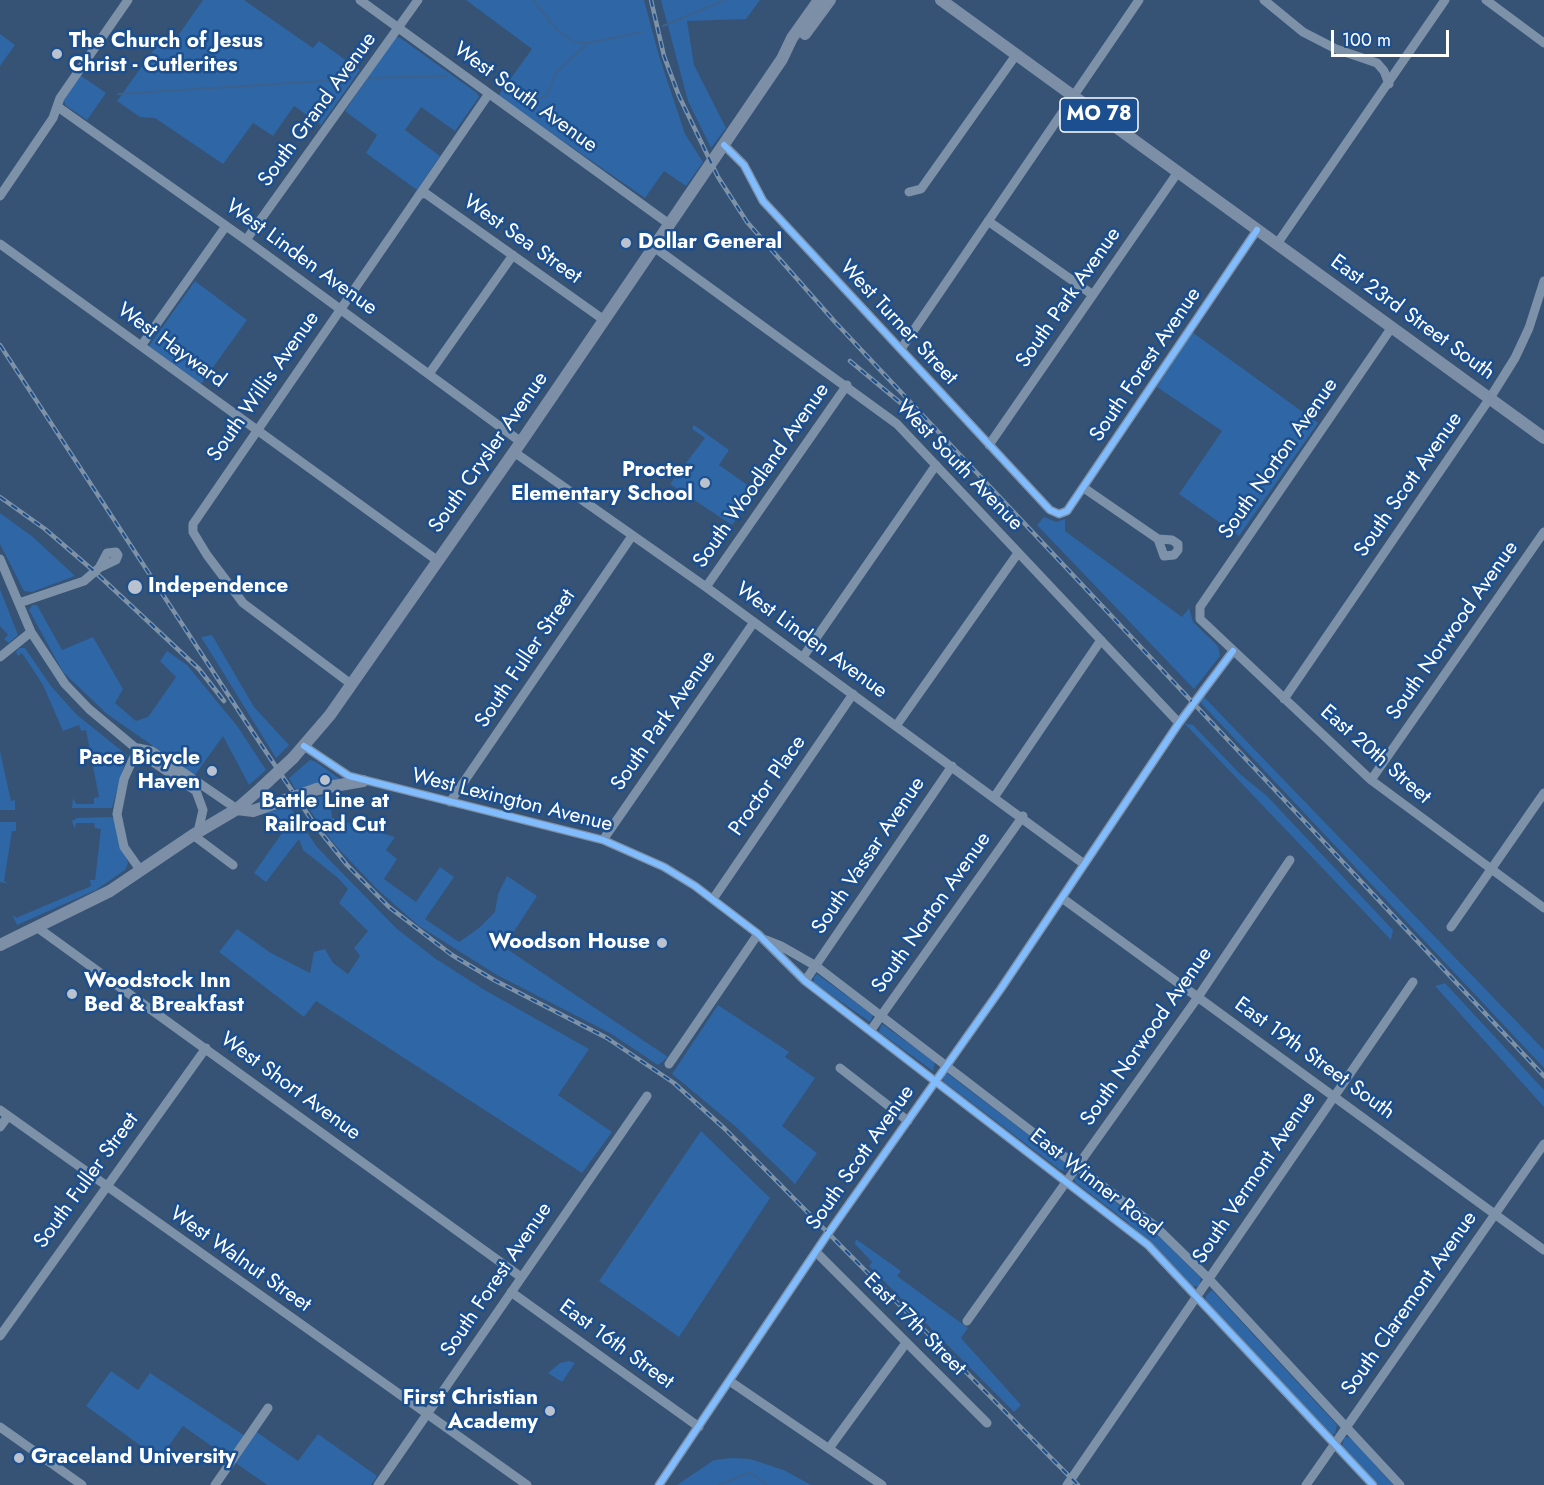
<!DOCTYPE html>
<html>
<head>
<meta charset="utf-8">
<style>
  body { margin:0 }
  #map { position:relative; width:1544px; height:1485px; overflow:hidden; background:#365274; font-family:Jost,sans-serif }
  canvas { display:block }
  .scale { position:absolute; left:1331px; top:30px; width:118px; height:27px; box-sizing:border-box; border:3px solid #fff; border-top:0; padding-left:8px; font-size:18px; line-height:21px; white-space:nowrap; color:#fff; -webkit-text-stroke:4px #1b4f8f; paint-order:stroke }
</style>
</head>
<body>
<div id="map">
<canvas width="1544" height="1485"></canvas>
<div class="scale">100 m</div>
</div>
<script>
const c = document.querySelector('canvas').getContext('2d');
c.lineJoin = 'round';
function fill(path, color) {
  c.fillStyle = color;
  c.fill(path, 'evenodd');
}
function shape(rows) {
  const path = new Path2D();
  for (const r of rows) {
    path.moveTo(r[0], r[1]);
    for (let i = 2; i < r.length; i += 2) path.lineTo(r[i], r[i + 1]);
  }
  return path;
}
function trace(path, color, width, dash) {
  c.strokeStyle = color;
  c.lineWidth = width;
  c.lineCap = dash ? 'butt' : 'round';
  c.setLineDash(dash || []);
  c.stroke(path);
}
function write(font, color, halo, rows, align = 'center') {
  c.font = font + ' Jost,sans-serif';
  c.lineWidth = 5;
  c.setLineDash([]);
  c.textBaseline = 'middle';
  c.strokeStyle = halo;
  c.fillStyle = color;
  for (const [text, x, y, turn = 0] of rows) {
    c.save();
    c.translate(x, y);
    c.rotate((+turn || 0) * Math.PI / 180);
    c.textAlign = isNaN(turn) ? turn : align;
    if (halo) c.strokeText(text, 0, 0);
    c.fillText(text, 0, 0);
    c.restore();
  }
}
fill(shape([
  [203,0,244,0,313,48,319,41,360,70,321,125,294,106,273,136,253,123,223,164,155,118,140,117,117,101,160,41,170,47],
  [466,0,644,0,659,56,685,134,703,162,686,186,664,171,645,198,498,96,532,49],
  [661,0,760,0,746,19,687,21,694,65,726,128,711,148,688,101],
  [0,34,15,45,0,66],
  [399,37,477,93,479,97,455,131,421,107,405,130,440,156,417,190,366,153,377,135,345,111,394,38],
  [80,75,106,93,87,120,65,105,64,100],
  [195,281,247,320,201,384,149,346],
  [1192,332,1318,423,1239,536,1179,494,1222,431,1157,387],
  [694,425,729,450,719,465,756,491,732,525,670,484,705,438,692,429],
  [0,513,33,537,75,576,32,592,24,591,0,544],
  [1044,517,1056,522,1065,519,1065,531,1182,617,1189,608,1193,622,1218,646,1220,656,1194,689,1037,525],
  [0,589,18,635,9,643,4,639,8,635,0,626],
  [32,605,37,605,62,650,93,637,123,689,115,703,136,721,148,717,176,677,160,661,167,651,187,665,238,727,266,770,249,785,223,736,195,775,107,714,63,672,29,610],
  [212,635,254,707,289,745,276,758,201,637],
  [19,648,25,648,51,686,77,715,127,755,112,808,72,808,73,798,76,804,94,804,94,798,99,797,86,730,81,731,79,725,63,731,43,685,22,653,18,656,16,652],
  [1204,697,1544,1050,1544,1068,1200,702],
  [1184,723,1193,725,1240,774,1267,796,1393,930,1391,940],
  [0,751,11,801,15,800,15,810,0,810],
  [310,760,316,762,340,779,295,789,289,778],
  [330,794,332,818,395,837,386,850,397,859,384,879,416,902,440,867,454,877,425,919,459,942,479,928,495,912,498,894,507,876,537,896,504,947,668,1057,658,1065,610,1033,497,975,419,926,378,890,335,845,303,801],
  [290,807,317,847,397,929,436,959,483,989,589,1049,558,1095,612,1132,582,1173,316,1001,304,1017,219,952,237,929,271,953,310,973,314,952,325,949,333,963,348,974,360,956,354,948,368,931,339,903,348,889,338,878,303,850,299,839,266,882,254,873,282,833,263,813],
  [110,817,115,819,128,863,125,870,96,890,17,925,12,914,16,918,91,886,90,880,95,880,101,829,95,828,94,823,76,823,75,829,72,821,77,818],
  [0,822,16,822,16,831,12,831,4,881,9,884,0,882],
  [817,974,873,1015,870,1022,814,983,814,977],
  [1445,983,1544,1090,1544,1107,1435,986],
  [718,1005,789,1052,785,1057,815,1078,782,1126,817,1153,795,1184,736,1127,672,1074],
  [882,1024,935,1062,933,1071,879,1032],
  [947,1073,1067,1164,1067,1171,1060,1170,943,1081,944,1075],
  [701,1131,770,1198,679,1337,599,1281],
  [1078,1175,1085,1178,1162,1239,1201,1278,1199,1287,1192,1286,1126,1221,1076,1183,1074,1179],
  [856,1239,901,1271,897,1276,968,1328,961,1338,1021,1405,1014,1412,869,1266,872,1262,855,1244],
  [1212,1290,1337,1425,1335,1434,1332,1435,1206,1301,1206,1296],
  [569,1361,575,1363,562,1382,548,1373,560,1363],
  [111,1371,138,1390,150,1373,245,1436,251,1428,298,1461,318,1434,377,1476,371,1485,267,1485,183,1426,159,1459,86,1406],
  [1348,1437,1353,1440,1393,1485,1378,1485,1342,1447,1344,1438],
  [732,1458,750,1459,784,1470,811,1485,677,1485,714,1460]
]), '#2f66a5');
trace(shape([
  [533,0,558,31,574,42,588,43,642,32],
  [663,26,725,0],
  [366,78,447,76],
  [118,94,339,80],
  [524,102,547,96,556,72,588,43],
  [719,1485,750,1472,767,1485]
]), '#3b618d', 2);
trace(shape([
  [360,0,669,224],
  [1264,0,1303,32,1336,49,1377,63,1384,71,1389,84],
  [1486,0,1544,43],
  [58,107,246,240,521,442],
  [724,145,744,165,763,201,1050,510,1059,514,1067,511,1257,230],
  [909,192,921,189,1016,55],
  [419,195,425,193,604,320],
  [0,196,53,118,60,98,128,0],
  [988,221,1093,295],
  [246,240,418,0],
  [0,244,438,561],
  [1277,244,1445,0],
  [654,247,897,424,1179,723],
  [1392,327,1200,607,1200,619,1371,780,1544,908],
  [141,346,226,226],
  [901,349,1139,0],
  [429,374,513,255],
  [989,445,1178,172],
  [514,452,706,587,1084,864],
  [1084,488,1158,539,1164,556,1174,555,1178,550,1178,544,1172,540,1158,539],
  [0,559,31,632,65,684,89,709,150,760,196,791,203,810,198,832],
  [706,587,847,385],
  [19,603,84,581,99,568,116,560,118,555,116,552,107,553,99,568],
  [0,657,31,632],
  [803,657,936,465],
  [351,684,243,603,207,555,193,532,193,524,488,95],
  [1284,699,1490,398,1515,358,1529,328,1544,281],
  [896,726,1018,553],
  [304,746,349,776,603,840,664,867,695,886,758,934,805,981,1148,1245,1373,1485],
  [138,748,124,779,117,814,124,847,141,871],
  [138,748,152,751,237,809],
  [1371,780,1544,532],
  [995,796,1101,640],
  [450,802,632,536],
  [193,835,233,865],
  [603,840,754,622],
  [1062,898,1544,1250],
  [713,899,853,694],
  [1451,927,1544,793],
  [38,928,521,1277],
  [766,940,781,946,816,966,1155,1226,1208,1278,1400,1485],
  [805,981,952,766],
  [871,1030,1023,816],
  [669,1064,758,934],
  [840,1068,908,1121],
  [0,1110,527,1485],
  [0,1127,8,1116],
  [816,1252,987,1423],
  [511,1292,699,1427],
  [967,1321,1198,997,1290,860],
  [0,1336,206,1048],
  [731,1382,882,1485],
  [0,1427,82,1485],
  [830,1447,906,1343],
  [215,1485,268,1408],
  [378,1485,647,1096],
  [659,1485,825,1238,1000,990,1179,723,1233,651],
  [1067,1485,1413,982],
  [1306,1485,1544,1144]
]), '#7d92a8', 9);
trace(shape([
  [941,0,1544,438],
  [805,34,830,0],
  [293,758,330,715,521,442,782,59,792,38,819,0],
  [317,789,363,781],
  [237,809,253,811,273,804],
  [0,945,110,891,193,835,237,809,261,788]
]), '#7d8ea7', 12);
const rail = shape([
  [651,0,664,56,679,96,718,177,747,222,835,322,1544,1076],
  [0,345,244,719,315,825,347,865,389,907,452,955,494,980,607,1038,674,1083,725,1129,1078,1485],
  [850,361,903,405],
  [0,497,45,529,95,572,199,669,224,701]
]);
trace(rail, '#7e92a7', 4.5);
trace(rail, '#1b4f8f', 2, [7]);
trace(shape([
  [261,788,293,758],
  [273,804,317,789]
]), '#7d8ea7', 12);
trace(shape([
  [724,145,744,165,763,201,1050,510,1059,514,1067,511,1257,230],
  [304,746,349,776,603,840,664,867,695,886,758,934,805,981,1148,1245,1373,1485],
  [659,1485,825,1238,1000,990,1179,723,1233,651]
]), '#80bcff', 6);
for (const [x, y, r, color] of [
  [57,54,6,"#b9c2ce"],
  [626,243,6,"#b9c2ce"],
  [705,483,6,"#b9c2ce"],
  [135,587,8,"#b9c2ce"],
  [212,771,6,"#b9c2ce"],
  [325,780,6,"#b9c2ce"],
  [662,943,6,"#b9c2ce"],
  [72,994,6,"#b9c2ce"],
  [550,1411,6,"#b9c2ce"],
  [19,1458,6,"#b9c2ce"]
]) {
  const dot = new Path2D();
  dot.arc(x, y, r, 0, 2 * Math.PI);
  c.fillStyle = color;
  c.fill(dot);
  trace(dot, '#1b4f8f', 2);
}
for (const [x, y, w] of [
  [1099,115,78]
]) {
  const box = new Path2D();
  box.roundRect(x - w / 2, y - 17, w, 34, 4.5);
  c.fillStyle = '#1b4f8f';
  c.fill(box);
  trace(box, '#fff', 1.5);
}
write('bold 20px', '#fff', null, [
  ["MO 78",1099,115]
]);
write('bold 21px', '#fff', '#1b4f8f', [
  ["The Church of Jesus",69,42],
  ["Christ - Cutlerites",69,66],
  ["Dollar General",638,243],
  ["Procter",693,471,"right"],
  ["Elementary School",693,495,"right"],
  ["Independence",148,587],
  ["Pace Bicycle",200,759,"right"],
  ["Haven",200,783,"right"],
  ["Battle Line at",325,802,"center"],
  ["Railroad Cut",325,826,"center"],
  ["Woodson House",650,943,"right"],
  ["Woodstock Inn",84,982],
  ["Bed & Breakfast",84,1006],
  ["First Christian",538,1399,"right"],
  ["Academy",538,1423,"right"],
  ["Graceland University",31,1458]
], 'left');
write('21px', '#fff', '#1b4f8f', [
  ["West South Avenue",525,98,36],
  ["South Grand Avenue",318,110,-54],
  ["West Sea Street",522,240,35],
  ["West Linden Avenue",301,258,36],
  ["South Park Avenue",1069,298,-55],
  ["East 23rd Street South",1412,318,36],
  ["West Turner Street",898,323,47],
  ["West Hayward",171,346,36],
  ["South Forest Avenue",1146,365,-56],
  ["South Willis Avenue",264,387,-55],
  ["South Crysler Avenue",489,453,-55],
  ["South Norton Avenue",1279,459,-55],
  ["West South Avenue",959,466,46],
  ["South Woodland Avenue",762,476,-55],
  ["South Scott Avenue",1409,485,-55],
  ["South Norwood Avenue",1453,631,-55],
  ["West Linden Avenue",811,641,36],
  ["South Fuller Street",526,659,-56],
  ["South Park Avenue",664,721,-55],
  ["East 20th Street",1375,755,41],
  ["Proctor Place",768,786,-55],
  ["West Lexington Avenue",512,801,14],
  ["South Vassar Avenue",869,856,-56],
  ["South Norton Avenue",932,913,-55],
  ["South Norwood Avenue",1147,1037,-55],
  ["East 19th Street South",1314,1059,36],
  ["West Short Avenue",290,1087,36],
  ["South Scott Avenue",861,1158,-55],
  ["South Vermont Avenue",1255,1178,-56],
  ["South Fuller Street",87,1181,-54],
  ["East Winner Road",1095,1183,38],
  ["West Walnut Street",240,1260,35],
  ["South Forest Avenue",497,1280,-56],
  ["South Claremont Avenue",1410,1304,-55],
  ["East 17th Street",914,1325,45],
  ["East 16th Street",616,1345,36]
]);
</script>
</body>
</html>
